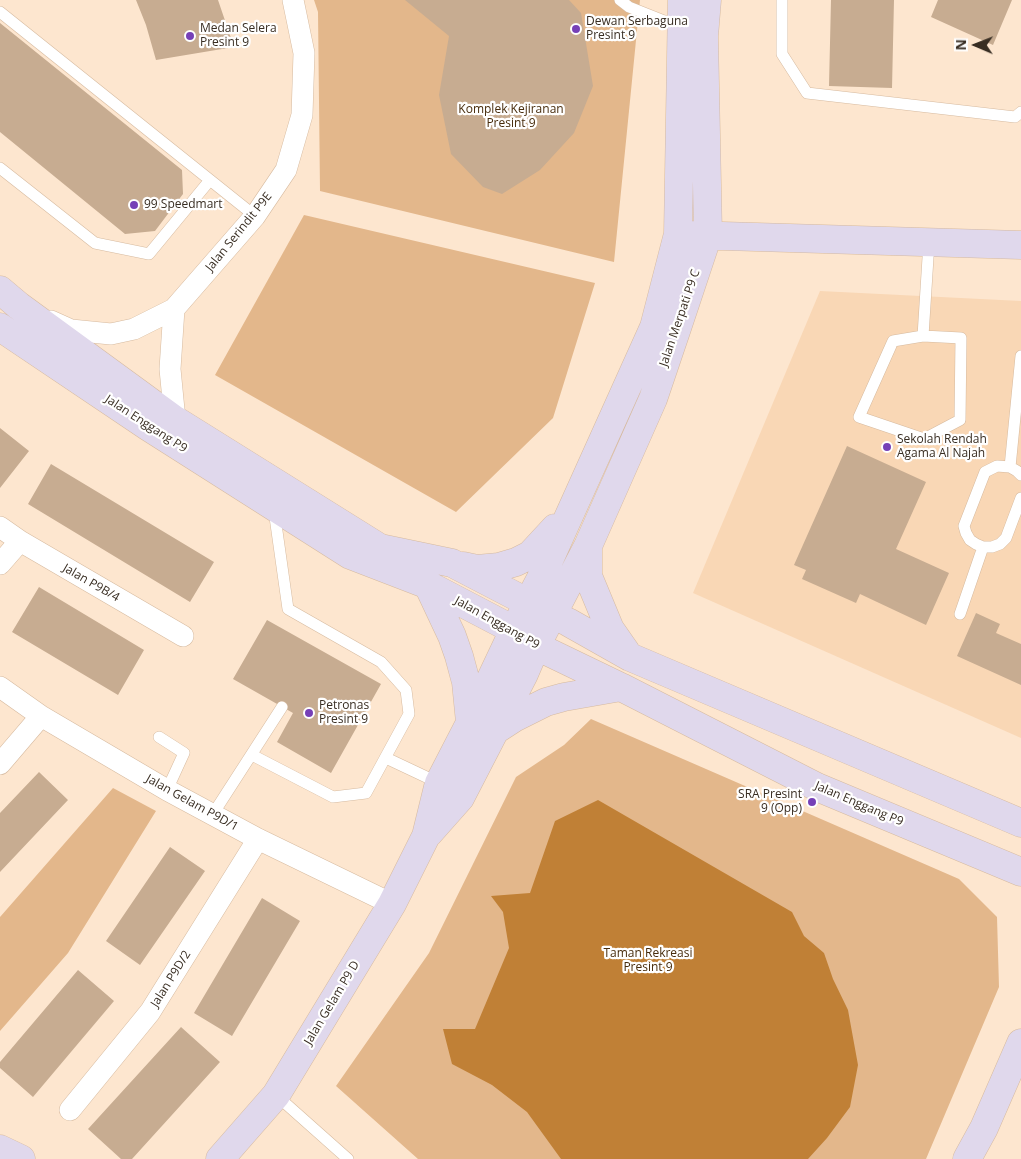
<!DOCTYPE html>
<html>
<head>
<meta charset="utf-8">
<style>
  body { margin:0 }
  #map { position:relative; width:1021px; height:1159px; overflow:hidden; background:#fde6cf; font-family:"Open Sans",sans-serif }
  canvas { display:block }
  .north { position:absolute; left:951px; top:20px; width:50px; height:50px; -webkit-text-stroke:4px #fff; paint-order:stroke; rotate:271deg; font-size:14px; font-weight:700; line-height:20px; text-align:center; color:#382d22 }
  .north::after { content:''; display:block; margin:auto; width:18px; height:22px; background:#382d22; clip-path:polygon(50% 0,100% 100%,50% 72%,0 100%) }
</style>
</head>
<body>
<div id="map">
<canvas width="1021" height="1159"></canvas>
<div class="north">N</div>
</div>
<script>
const c = document.querySelector('canvas').getContext('2d');
c.lineJoin = 'round';
function fill(path, color) {
  c.fillStyle = color;
  c.fill(path, 'evenodd');
}
function shape(rows) {
  const path = new Path2D();
  for (const r of rows) {
    path.moveTo(r[0], r[1]);
    for (let i = 2; i < r.length; i += 2) path.lineTo(r[i], r[i + 1]);
  }
  return path;
}
function trace(path, color, width, dash) {
  c.strokeStyle = color;
  c.lineWidth = width;
  c.lineCap = dash ? 'butt' : 'round';
  c.setLineDash(dash || []);
  c.stroke(path);
}
function write(font, color, halo, rows, align = 'center') {
  c.font = font + ' "Open Sans",sans-serif';
  c.lineWidth = 4.5;
  c.setLineDash([]);
  c.textBaseline = 'middle';
  c.strokeStyle = halo;
  c.fillStyle = color;
  for (const [text, x, y, turn = 0] of rows) {
    c.save();
    c.translate(x, y);
    c.rotate((+turn || 0) * Math.PI / 180);
    c.textAlign = isNaN(turn) ? turn : align;
    if (halo) c.strokeText(text, 0, 0);
    c.fillText(text, 0, 0);
    c.restore();
  }
}
fill(shape([
  [820,291,1021,301,1021,738,693,593]
]), '#f9d7b5');
fill(shape([
  [314,0,640,0,614,262,320,191,318,12],
  [304,215,595,283,553,418,456,512,215,375],
  [591,719,959,879,997,917,999,987,926,1159,418,1159,336,1086,429,953,516,777,564,745],
  [113,788,156,811,68,953,0,1031,0,917]
]), '#e3b78b');
fill(shape([
  [598,800,792,912,804,936,824,953,833,979,848,1010,858,1065,850,1107,827,1138,808,1159,561,1159,527,1112,492,1085,452,1064,443,1029,475,1029,509,948,503,912,491,896,530,893,555,821]
]), '#c08036');
fill(shape([
  [136,0,218,0,234,47,156,60,146,25],
  [405,0,569,0,581,13,593,86,574,133,540,170,502,194,483,187,451,154,439,95,449,36],
  [831,0,894,0,892,88,829,86],
  [938,0,1012,0,993,45,931,17],
  [0,23,182,170,183,194,155,231,125,234,0,132],
  [0,428,29,451,0,488],
  [847,446,926,482,896,549,949,573,926,625,860,594,856,603,802,579,806,570,794,565],
  [51,464,214,562,190,602,28,504],
  [39,587,144,650,118,695,12,632],
  [976,613,1000,624,996,633,1021,644,1021,685,957,656],
  [267,620,381,684,331,773,277,742,293,713,233,679],
  [39,772,68,800,0,872,0,813],
  [170,847,205,871,140,965,106,941],
  [262,898,300,921,232,1036,194,1013],
  [78,970,114,1001,33,1097,0,1068,0,1062],
  [181,1027,220,1062,132,1159,121,1159,88,1129]
]), '#c7ac91');
const lane = shape([
  [620,0,629,7,682,28],
  [782,0,782,54,807,93,1015,117,1021,112],
  [0,12,255,216],
  [0,168,95,243,149,254,210,180],
  [923,336,961,338,960,420,924,439,859,417,893,341,923,336],
  [923,336,929,242],
  [1010,467,1021,356],
  [1021,475,1017,471,1010,467,997,466,985,472,964,526,966,533,970,540,976,544,983,547,992,547,1000,544,1006,538,1021,498],
  [960,614,983,547],
  [159,737,184,753,167,790],
  [252,755,333,797,366,793,409,714,406,690,381,662,288,609,274,510],
  [386,758,439,783],
  [213,814,282,707],
  [276,1095,348,1159]
]);
const street = shape([
  [174,309,170,369,175,420],
  [51,321,71,330,111,334,134,329,174,309,255,216,286,170,302,115,304,53,293,0],
  [0,527,20,541,183,636],
  [0,564,20,541],
  [0,687,41,716,167,790,258,839,392,904],
  [0,764,41,716],
  [70,1110,150,1012,258,839]
]);
const secondary = shape([
  [690,235,1021,245],
  [0,290,19,306,175,420,380,548,452,563,527,602,568,622,630,657,1021,823],
  [0,327,147,426,350,555,428,585,514,630,536,646,621,687,817,787,1021,872],
  [588,546,588,576,610,629,626,652],
  [463,566,477,569,499,567,516,562,530,555,555,528],
  [428,585,452,636,459,656,466,682,470,722],
  [494,731,514,718,546,702,564,697,621,687],
  [429,833,460,798,524,674,536,646,588,546,653,399,677,328,708,235,704,36,707,0],
  [0,1149,21,1159],
  [220,1159,276,1095,392,904,426,836,439,783,470,723,514,630,541,578,654,327,678,234,682,0],
  [967,1159,984,1128,1021,1043]
]);
trace(lane, '#d6ba9f', 12);
trace(street, '#d6ba9f', 22);
trace(secondary, '#d6ba9f', 29);
trace(lane, '#fff', 11);
trace(street, '#fff', 21);
trace(secondary, '#e0d8ec', 28);
for (const [x, y, r, color] of [
  [576,29,5,"#7640b7"],
  [190,36,5,"#7640b7"],
  [134,205,5,"#7640b7"],
  [887,447,5,"#7640b7"],
  [309,713,5,"#7640b7"],
  [812,802,5,"#7640b7"]
]) {
  const dot = new Path2D();
  dot.arc(x, y, r, 0, 2 * Math.PI);
  c.fillStyle = color;
  c.fill(dot);
  trace(dot, '#fff', 2);
}
write('12px', '#382d22', '#fff', [
  ["Dewan Serbaguna",586,22],
  ["Presint 9",586,36],
  ["Medan Selera",200,29],
  ["Presint 9",200,43],
  ["99 Speedmart",144,205],
  ["Sekolah Rendah",897,440],
  ["Agama Al Najah",897,454],
  ["Petronas",319,706],
  ["Presint 9",319,720],
  ["SRA Presint",802,795,"right"],
  ["9 (Opp)",802,809,"right"]
], 'left');
write('12px', '#472c0c', '#fff', [
  ["Komplek Kejiranan",511,110],
  ["Presint 9",511,124],
  ["Taman Rekreasi",648,954],
  ["Presint 9",648,968]
]);
write('12px', '#382d22', '#fff', [
  ["Jalan Serindit P9E",239,232,-51],
  ["Jalan Merpati P9 C",680,318,-71],
  ["Jalan Enggang P9",146,424,33],
  ["Jalan P9B/4",91,583,30],
  ["Jalan Enggang P9",497,623,29],
  ["Jalan Gelam P9D/1",192,803,29],
  ["Jalan Enggang P9",859,804,23],
  ["Jalan P9D/2",171,979,-58],
  ["Jalan Gelam P9 D",332,1003,-59]
]);
</script>
</body>
</html>
